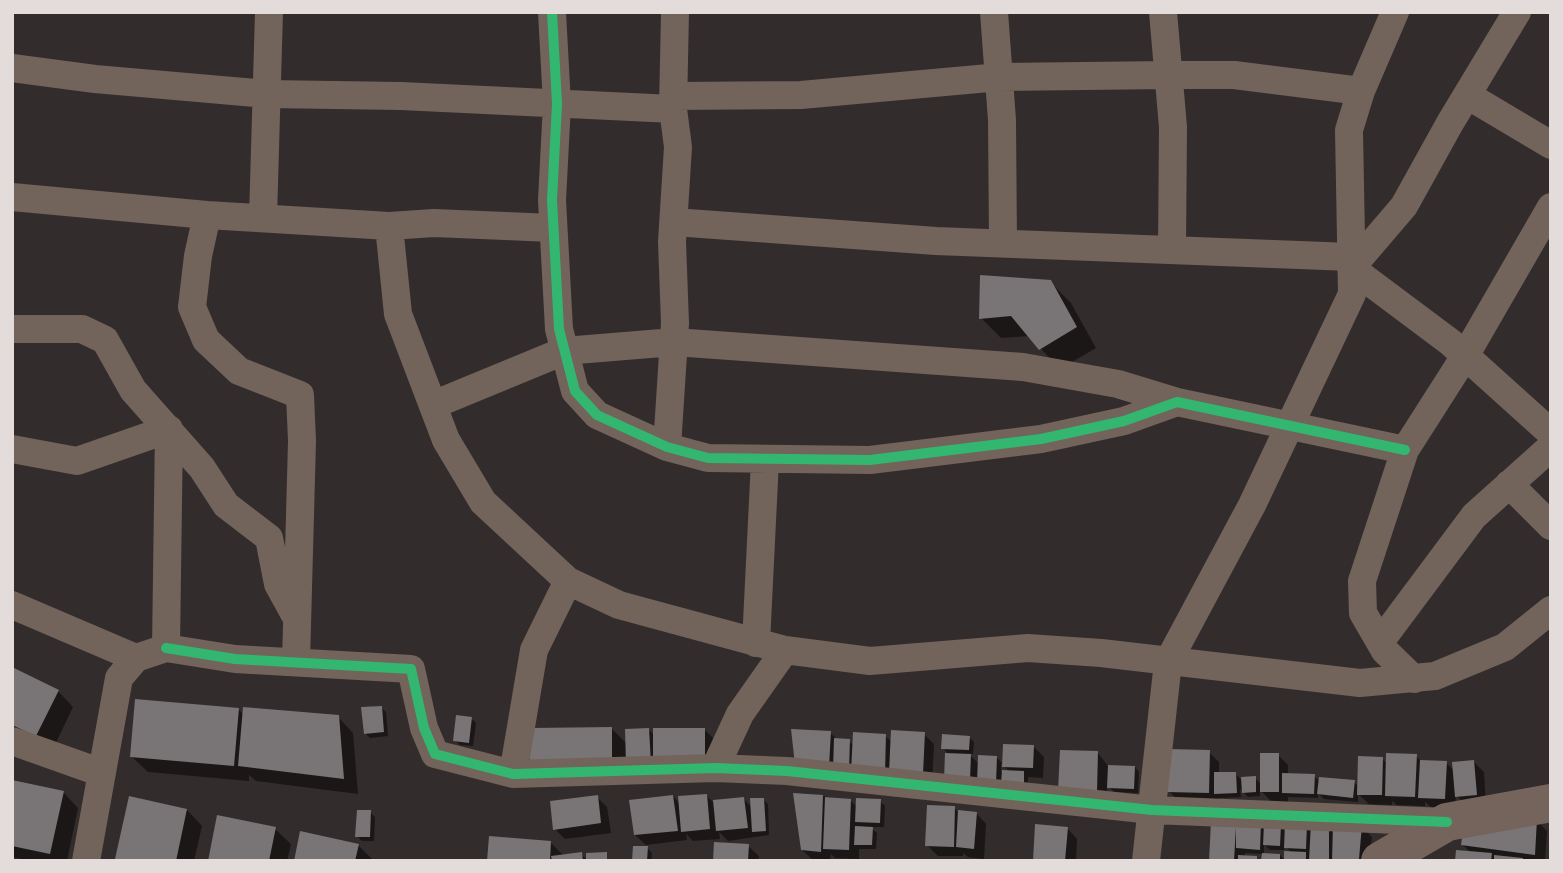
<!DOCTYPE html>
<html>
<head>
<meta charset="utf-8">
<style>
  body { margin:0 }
  #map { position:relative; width:1563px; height:873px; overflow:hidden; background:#332c2c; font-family:Commissioner,sans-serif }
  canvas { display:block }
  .frame { position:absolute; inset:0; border:14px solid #e4dbdb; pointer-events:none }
</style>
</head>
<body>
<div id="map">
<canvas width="1563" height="873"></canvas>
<div class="frame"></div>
</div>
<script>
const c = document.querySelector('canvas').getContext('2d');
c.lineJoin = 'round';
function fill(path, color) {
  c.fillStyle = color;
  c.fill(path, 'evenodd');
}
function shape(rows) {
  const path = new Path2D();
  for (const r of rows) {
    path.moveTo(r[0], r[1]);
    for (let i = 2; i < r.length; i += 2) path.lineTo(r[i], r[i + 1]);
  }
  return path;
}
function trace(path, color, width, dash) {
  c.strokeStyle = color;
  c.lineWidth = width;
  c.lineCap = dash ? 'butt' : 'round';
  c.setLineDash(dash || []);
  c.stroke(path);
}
fill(shape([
  [1050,282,1071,303,1096,348,1060,369,1029,336,1001,338,981,318],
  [12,669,58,691,73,707,52,751,12,731],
  [381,707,386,712,388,736,370,738,365,733],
  [238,709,244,715,338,717,353,733,358,794,256,781,249,775,249,781,148,772,132,757],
  [471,718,476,723,473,746,460,745,455,740],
  [611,728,627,744,649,730,655,736,704,729,715,740,715,773,548,780],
  [830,733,838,740,849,741,854,746,885,736,892,742,924,734,934,744,932,783,807,775],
  [899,771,932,772,931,776],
  [969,737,974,742,973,754,969,754,979,764,996,757,1004,765,1034,747,1044,757,1043,778,1028,777,1028,789,980,790,943,748],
  [1001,763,1010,772,1001,772],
  [1209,752,1219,762,1219,774,1235,774,1243,781,1255,778,1261,784,1278,755,1288,765,1288,775,1314,776,1320,782,1354,782,1359,787,1382,759,1388,764,1416,756,1422,762,1446,763,1455,771,1474,762,1484,772,1486,805,1467,806,1456,795,1455,809,1431,807,1425,802,1425,806,1397,805,1392,801,1392,805,1369,804,1358,794,1358,802,1324,799,1318,793,1318,798,1288,797,1288,802,1272,802,1260,790,1260,796,1248,797,1240,789,1241,797,1219,798,1219,802,1179,802,1169,791],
  [1098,753,1108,766,1135,767,1139,772,1138,793,1114,792,1107,785,1107,802,1070,800],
  [12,782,63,792,78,808,67,861,31,861,12,857],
  [673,796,680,804,707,796,713,802,744,799,752,808,763,799,768,804,769,835,728,841,719,832,720,839,693,841,686,834,687,840,646,845,635,835],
  [822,796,850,800,858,808,880,801,885,806,884,827,870,827,877,833,876,849,859,849,859,859,835,858,831,854,830,861,813,860,802,850],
  [597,797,607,807,611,833,565,839,555,829],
  [954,808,958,812,976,813,986,824,984,859,968,857,963,853,963,856,938,856,927,845],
  [187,810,202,826,194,861,117,858],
  [370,812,375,817,374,841,362,841,357,836],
  [1537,821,1547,831,1545,861,1457,861,1471,853,1463,845],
  [1212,823,1260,825,1266,831,1280,826,1287,833,1287,824,1362,827,1372,837,1369,861,1286,861,1292,853,1285,846,1284,850,1270,850,1264,844,1264,855,1280,855,1285,861,1263,861,1264,854,1245,853,1245,857,1260,861,1211,861],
  [1067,828,1077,839,1076,861,1034,861],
  [275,829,291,844,287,861,209,861],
  [551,843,564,856,581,854,588,861,489,861],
  [358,845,374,861,296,861],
  [748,846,759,856,758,861,715,861],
  [647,848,652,853,651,861,634,861]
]), '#0007');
fill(shape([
  [980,275,1051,280,1077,327,1039,350,1011,316,979,319],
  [12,667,59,690,36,736,12,725],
  [135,699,239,708,234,766,130,757],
  [382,706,384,732,364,734,361,707],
  [243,707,339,715,344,779,238,766],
  [456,715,472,717,469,743,453,741],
  [612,727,612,764,530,765,530,728],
  [649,728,651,764,626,765,625,729],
  [653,728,705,728,705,764,653,764],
  [791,729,831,731,829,767,795,765],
  [891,730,925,732,923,774,889,772],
  [853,732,886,734,885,774,851,772],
  [942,734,970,736,969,750,941,749],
  [834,738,850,739,849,770,833,770],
  [1003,744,1034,745,1033,768,1002,767],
  [1168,749,1210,750,1209,793,1167,792],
  [1060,750,1098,751,1097,792,1058,791],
  [945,753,971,754,970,781,944,780],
  [1260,753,1279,753,1279,792,1260,792],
  [1386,753,1417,754,1415,797,1385,796],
  [978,755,997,756,996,784,977,783],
  [1358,756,1383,757,1382,795,1357,795],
  [1420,760,1447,761,1445,799,1418,798],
  [1474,760,1477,795,1455,797,1452,762],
  [1108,765,1135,766,1134,789,1107,788],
  [1002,770,1024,771,1024,785,1001,784],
  [1214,772,1236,772,1237,793,1214,794],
  [1282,773,1315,774,1314,794,1282,793],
  [1256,776,1256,792,1242,793,1241,777],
  [1319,777,1355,780,1353,798,1317,794],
  [12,780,64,791,50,854,12,846],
  [793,793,823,795,821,852,801,850],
  [707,794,710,829,681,832,678,796],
  [598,795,601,823,553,830,550,801],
  [673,795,678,831,634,835,629,800],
  [129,796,187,809,176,861,115,859],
  [744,797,748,828,716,831,713,800],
  [825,797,851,799,849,850,823,849],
  [750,798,764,798,766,831,752,832],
  [856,798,881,799,880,823,855,822],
  [927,805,955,806,954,847,925,846],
  [357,810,371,810,370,837,355,837],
  [958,810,977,812,974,849,956,847],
  [217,815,276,827,269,861,208,861],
  [1537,819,1535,855,1461,845,1462,838],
  [1211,821,1261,823,1260,850,1236,848,1236,827,1234,861,1209,861],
  [1311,822,1329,823,1329,861,1309,861],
  [1285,823,1307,824,1306,849,1284,848],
  [1035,824,1068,827,1065,861,1033,861],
  [1264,824,1281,825,1280,846,1263,845],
  [1333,824,1362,825,1359,859,1332,861],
  [855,826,873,827,872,845,854,845],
  [300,831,359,844,355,861,294,861],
  [489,836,551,841,550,861,487,861],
  [714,842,749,844,748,861,713,861],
  [633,846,648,846,647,861,632,861],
  [1456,850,1492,853,1491,861,1455,861],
  [1284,851,1306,852,1306,861,1284,861],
  [582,852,583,861,552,861,551,856],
  [607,852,607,861,586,861,586,853],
  [1262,853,1280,854,1280,861,1261,861],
  [1238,855,1257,856,1257,861,1238,861],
  [1494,855,1523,858,1523,861,1494,861]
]), '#797475');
trace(shape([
  [552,12,557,104,552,200,559,329,575,391,597,415,667,447,708,458,870,460,1041,439,1124,421,1177,402,1405,450],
  [994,12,1002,120,1003,243],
  [1163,12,1173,127,1172,250],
  [1517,12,1450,123,1404,206,1351,268,1450,342,1551,433],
  [12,68,95,79,267,94,401,96,673,109,675,12],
  [1467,95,1551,145],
  [673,96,801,95,1000,77,1167,75,1234,75,1361,91],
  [12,197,207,215,389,226,434,223,553,228],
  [207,215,198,256,192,307,206,340,239,371,300,395,302,441,296,662],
  [263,218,269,12],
  [674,222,936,241,1351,257],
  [389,226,398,314,446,440,483,502,568,581],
  [12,329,82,329,105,340,133,390,202,468,226,505,269,538,278,584,295,615],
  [433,405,564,351,674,342,1023,367,1118,384,1177,402],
  [667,447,675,323,672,242,678,147,673,109],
  [12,449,77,461,169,429,166,648,136,658,119,678,86,861],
  [1509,484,1551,526],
  [12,605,136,658],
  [1380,642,1474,516,1551,447],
  [756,643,765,460],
  [166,648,235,659,411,669,424,728,435,754,513,774,715,768,787,771,1152,810,1447,822],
  [1414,679,1385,651,1363,613,1362,581,1405,450,1465,356,1551,207],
  [12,741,102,773],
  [715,768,740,714,785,650],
  [513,774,534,650,568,581,619,605,785,650,870,661,1028,648,1101,653,1360,683,1435,676,1505,647,1551,610],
  [1146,861,1168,662,1252,505,1352,294,1349,130,1361,91,1395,12]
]), '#72635b', 28);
trace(shape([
  [1380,861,1447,822,1551,803]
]), '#74645c', 38);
trace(shape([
  [552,12,557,104,552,200,559,329,575,391,597,415,667,447,708,458,870,460,1041,439,1124,421,1177,402,1405,450],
  [166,648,235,659,411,669,424,728,435,754,513,774,715,768,787,771,1152,810,1447,822]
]), '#33b770', 10);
</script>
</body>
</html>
